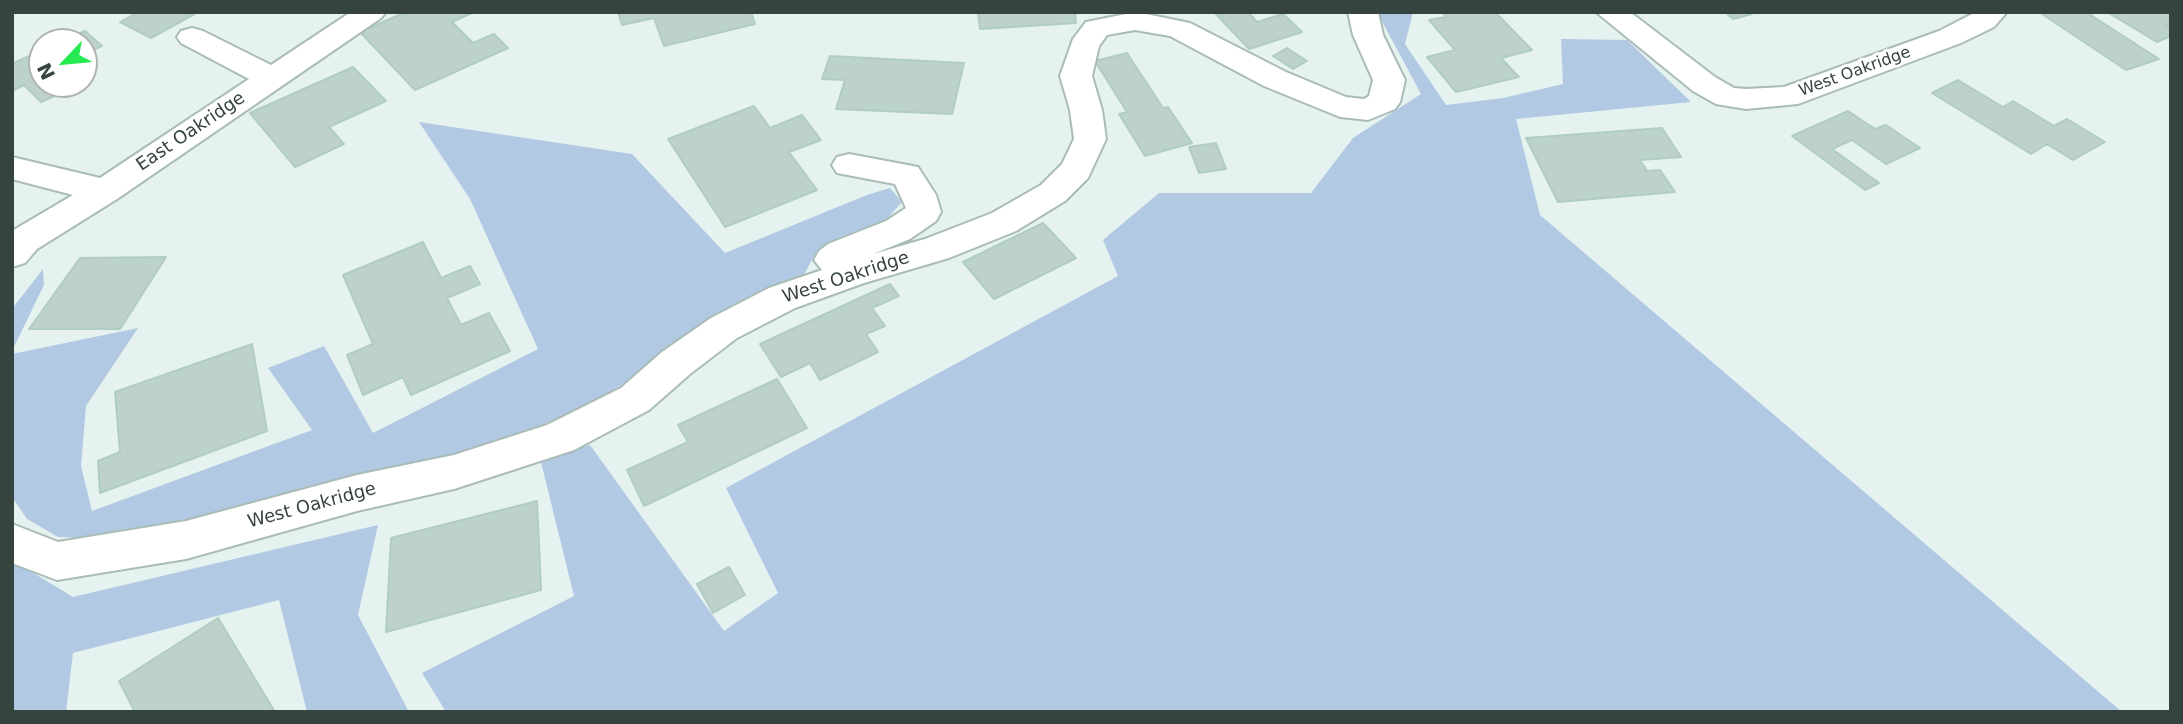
<!DOCTYPE html>
<html>
<head>
<meta charset="utf-8">
<style>
  body { margin:0 }
  #map { position:relative; width:2183px; height:724px; overflow:hidden; background:#e6f2ef; font-family:"DejaVu Sans",sans-serif }
  canvas { display:block }
  .frame { position:absolute; inset:0; border:14px solid #36443f; pointer-events:none }
  .north { position:absolute; left:28px; top:28px; width:70px; height:70px; box-sizing:border-box; background:#fff; border:2px solid #afb4b2; border-radius:50%; rotate:244deg; font-size:19px; font-weight:700; line-height:28px; text-align:center; color:#36443f }
  .north::after { content:''; display:block; margin:auto; width:24px; height:32px; background:#25ea52; clip-path:polygon(50% 0,100% 100%,50% 72%,0 100%) }
</style>
</head>
<body>
<div id="map">
<canvas width="2183" height="724"></canvas>
<div class="frame"></div>
<div class="north">N</div>
</div>
<script>
const c = document.querySelector('canvas').getContext('2d');
c.lineJoin = 'round';
function fill(path, color) {
  c.fillStyle = color;
  c.fill(path, 'evenodd');
}
function shape(rows) {
  const path = new Path2D();
  for (const r of rows) {
    path.moveTo(r[0], r[1]);
    for (let i = 2; i < r.length; i += 2) path.lineTo(r[i], r[i + 1]);
  }
  return path;
}
function trace(path, color, width, dash) {
  c.strokeStyle = color;
  c.lineWidth = width;
  c.lineCap = dash ? 'butt' : 'round';
  c.setLineDash(dash || []);
  c.stroke(path);
}
function write(font, color, halo, rows, align = 'center') {
  c.font = font + ' "DejaVu Sans",sans-serif';
  c.lineWidth = 6;
  c.setLineDash([]);
  c.textBaseline = 'middle';
  c.strokeStyle = halo;
  c.fillStyle = color;
  for (const [text, x, y, turn = 0] of rows) {
    c.save();
    c.translate(x, y);
    c.rotate((+turn || 0) * Math.PI / 180);
    c.textAlign = isNaN(turn) ? turn : align;
    if (halo) c.strokeText(text, 0, 0);
    c.fillText(text, 0, 0);
    c.restore();
  }
}
fill(shape([
  [1377,12,1413,12,1405,44,1446,105,1503,98,1563,84,1561,39,1627,40,1691,102,1516,119,1540,215,2122,712,446,712,422,673,574,596,540,458,590,445,724,631,778,593,726,488,1118,276,1103,240,1159,193,1311,193,1353,138,1421,94],
  [419,122,632,154,725,253,867,195,890,188,902,202,885,221,815,254,798,286,677,349,587,407,472,452,114,539,58,537,27,519,12,497,12,354,138,328,86,406,81,466,92,511,312,430,268,368,324,346,373,433,538,349,470,199],
  [43,269,44,285,12,351,12,309],
  [378,525,358,615,409,712,307,712,279,600,73,653,66,712,12,712,12,560,73,597]
]), '#b2c9e3');
const building = shape([
  [138,12,198,12,151,38,120,22,138,12],
  [406,12,474,12,452,22,473,43,494,34,508,48,415,90,360,32,406,12],
  [618,12,751,12,755,24,664,46,654,18,622,25,618,12],
  [978,12,1075,12,1076,23,980,29,978,12],
  [1214,12,1248,12,1257,22,1283,14,1302,32,1249,49,1214,12],
  [1442,12,1495,12,1532,50,1501,58,1519,77,1456,92,1427,57,1455,50,1429,20,1446,17,1442,12],
  [1725,12,1749,12,1752,14,1733,19,1725,12],
  [2039,12,2086,12,2159,59,2126,70,2039,12],
  [2107,12,2169,12,2171,23,2166,25,2171,28,2171,36,2157,42,2107,12],
  [85,31,102,46,84,54,84,42,60,42,85,31],
  [1287,48,1307,61,1293,69,1273,56,1287,48],
  [42,50,42,84,81,84,41,102,24,85,12,91,12,64,42,50],
  [1127,53,1163,108,1168,107,1192,143,1145,156,1119,114,1127,112,1095,61,1127,53],
  [830,56,964,63,952,114,836,109,845,80,822,79,830,56],
  [353,67,386,101,329,127,344,144,295,167,250,113,353,67],
  [1958,80,2003,107,2013,101,2054,126,2067,119,2105,142,2073,160,2047,144,2031,154,1932,93,1958,80],
  [754,106,770,128,802,115,821,140,789,152,817,190,725,227,668,139,754,106],
  [1848,111,1875,129,1886,125,1920,148,1886,164,1852,140,1832,149,1879,183,1865,190,1792,136,1848,111],
  [1662,128,1681,157,1640,160,1647,171,1660,170,1675,192,1558,202,1526,138,1662,128],
  [1216,143,1226,169,1199,173,1189,147,1216,143],
  [1043,223,1076,258,994,299,963,262,1043,223],
  [423,242,441,278,470,266,480,284,447,298,461,325,489,313,510,351,411,395,403,377,363,395,347,355,373,344,343,275,423,242],
  [166,257,120,329,29,329,80,258,166,257],
  [890,284,899,296,872,308,885,326,866,334,878,352,820,380,810,363,781,377,760,344,890,284],
  [252,344,267,431,100,493,98,461,120,452,115,392,252,344],
  [777,379,807,428,644,506,627,470,688,442,678,425,777,379],
  [537,501,541,590,386,632,391,538,537,501],
  [729,567,745,595,713,613,697,584,729,567],
  [218,618,275,712,135,712,119,681,218,618]
]);
fill(building, '#bcd2cb');
trace(building, '#b0cdc4', 2);
const minor = shape([
  [351,12,386,12,381,18,117,199,37,249,25,263,12,267,12,231,73,195,12,179,12,157,100,178,249,79,181,43,177,37,181,31,192,28,203,31,271,65,351,12],
  [1136,12,1190,23,1286,72,1346,97,1364,99,1369,96,1373,80,1353,35,1348,12,1378,12,1383,35,1405,80,1400,102,1395,109,1368,120,1340,117,1264,86,1170,36,1135,30,1107,35,1099,46,1092,76,1102,110,1106,139,1088,178,1065,201,1016,231,949,258,864,283,795,308,737,338,690,374,649,410,574,450,454,489,357,511,186,559,57,580,12,563,12,524,58,542,186,521,357,475,454,455,547,425,621,388,662,352,711,318,769,288,822,270,814,260,819,251,828,244,886,221,906,208,895,184,837,173,832,165,837,157,849,154,918,167,936,195,941,212,936,221,910,239,873,254,925,239,992,213,1041,185,1062,164,1074,139,1070,110,1060,76,1073,39,1086,22,1136,12],
  [1596,12,1630,12,1715,77,1734,88,1746,89,1784,87,1939,31,1976,12,2007,12,1994,27,1961,43,1798,104,1746,109,1716,104,1693,91,1596,12]
]);
trace(minor, '#a9bcb7', 4);
fill(minor, '#fff');
write('16px', '#36443f', '#fff', [
  ["West Oakridge",1855,72,-20]
]);
write('18px', '#36443f', '#fff', [
  ["East Oakridge",191,132,-34],
  ["West Oakridge",846,278,-18],
  ["West Oakridge",312,506,-15]
]);
</script>
</body>
</html>
